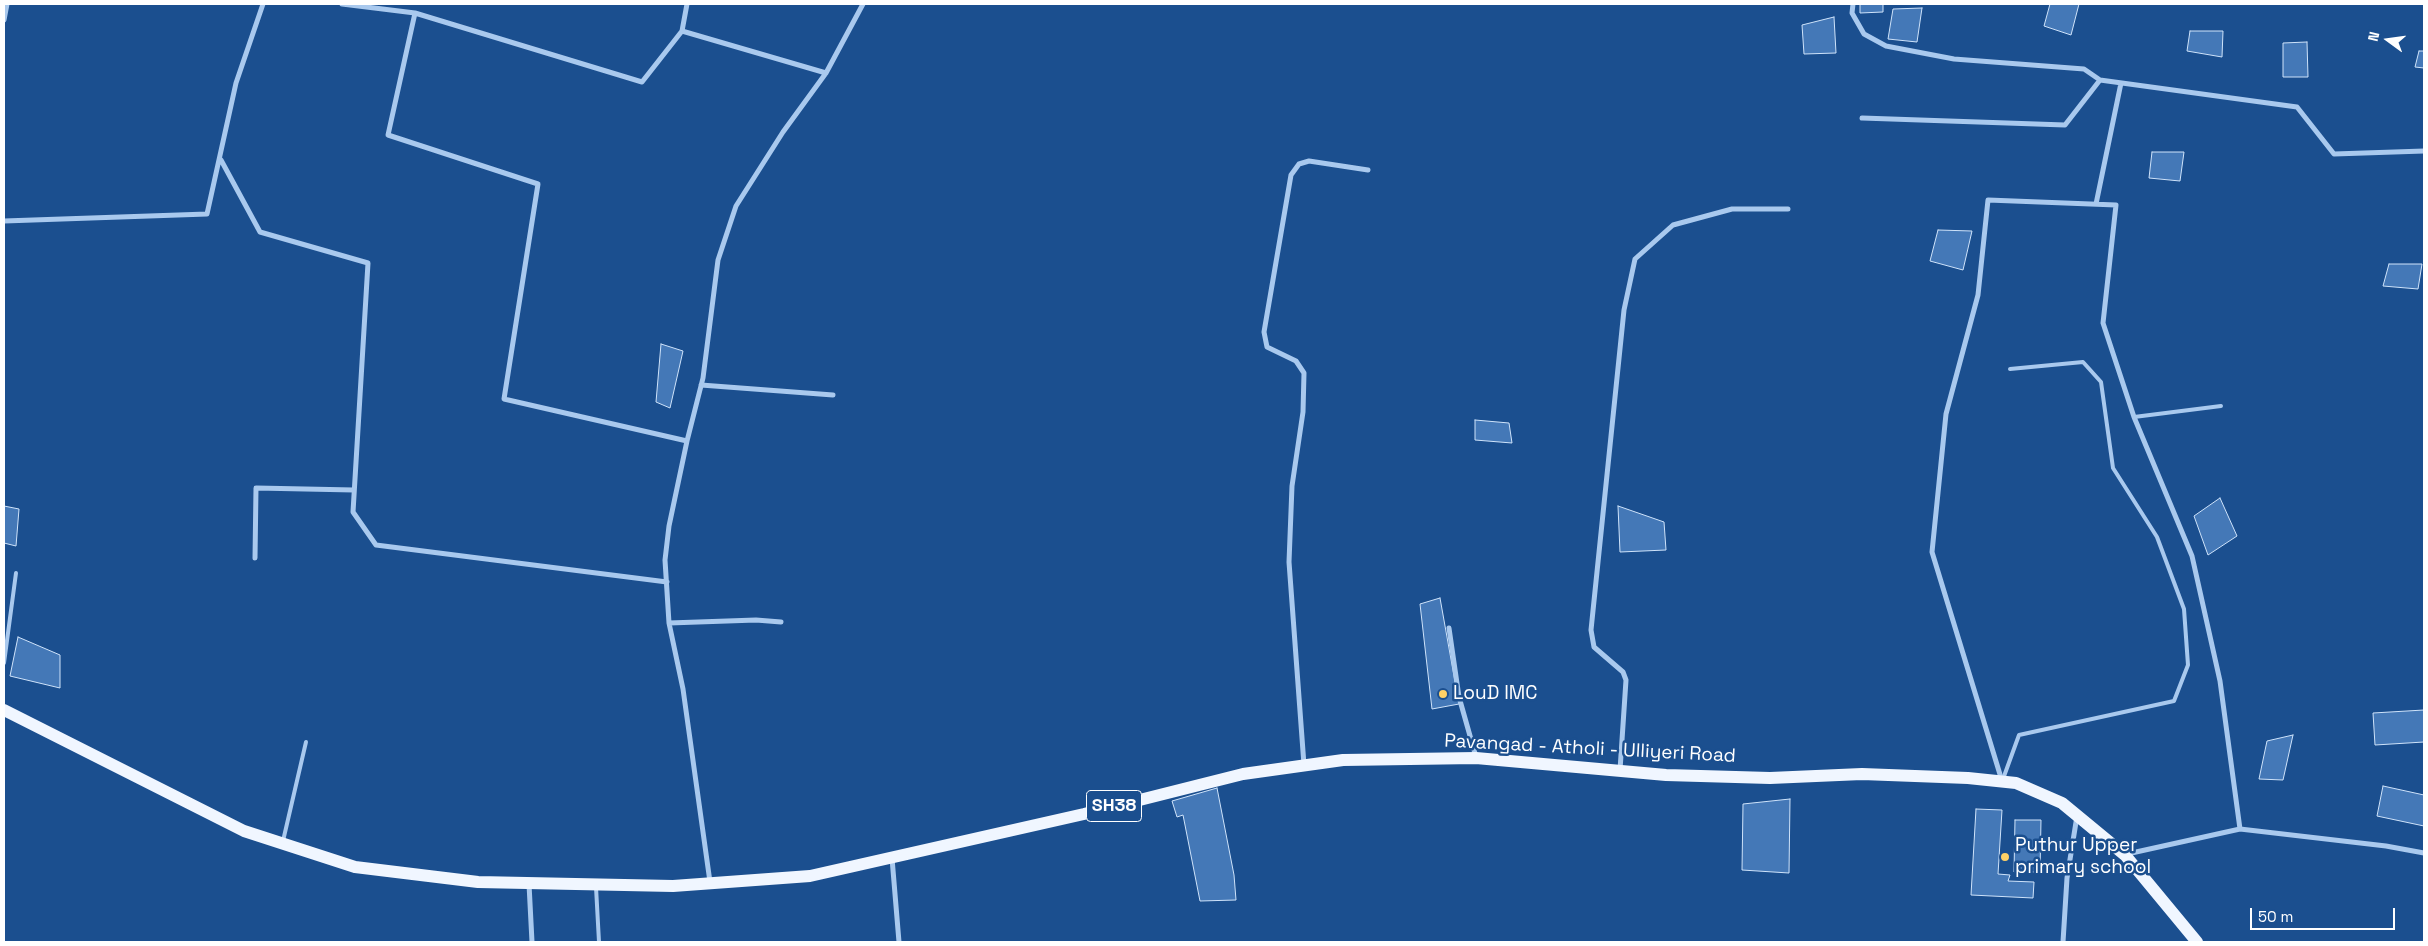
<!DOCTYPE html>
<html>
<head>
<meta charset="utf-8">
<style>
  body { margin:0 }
  #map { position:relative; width:2428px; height:946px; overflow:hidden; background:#1b4f8f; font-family:"Space Grotesk",sans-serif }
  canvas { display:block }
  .frame { position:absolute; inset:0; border:5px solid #fff; pointer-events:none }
  .north { position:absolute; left:2363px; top:15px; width:50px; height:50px; -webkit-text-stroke:4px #1b4f8f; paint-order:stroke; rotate:284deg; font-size:14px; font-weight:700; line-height:20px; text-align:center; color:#fff }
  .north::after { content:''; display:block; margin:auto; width:18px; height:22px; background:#fff; clip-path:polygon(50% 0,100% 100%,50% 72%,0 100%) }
  .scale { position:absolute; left:2250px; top:908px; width:145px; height:22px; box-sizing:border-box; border:2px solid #fff; border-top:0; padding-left:6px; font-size:15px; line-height:18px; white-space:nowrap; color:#fff; -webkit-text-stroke:4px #1b4f8f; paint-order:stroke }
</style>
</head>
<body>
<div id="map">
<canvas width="2428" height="946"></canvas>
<div class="frame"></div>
<div class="north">N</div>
<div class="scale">50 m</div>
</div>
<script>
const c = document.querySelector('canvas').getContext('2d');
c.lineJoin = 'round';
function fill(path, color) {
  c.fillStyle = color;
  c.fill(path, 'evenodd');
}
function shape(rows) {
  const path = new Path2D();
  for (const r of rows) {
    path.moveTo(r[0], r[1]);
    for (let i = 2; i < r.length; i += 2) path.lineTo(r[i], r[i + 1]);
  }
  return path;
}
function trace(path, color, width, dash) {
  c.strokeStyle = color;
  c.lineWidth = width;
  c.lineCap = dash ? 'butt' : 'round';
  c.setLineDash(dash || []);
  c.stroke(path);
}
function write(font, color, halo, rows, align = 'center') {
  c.font = font + ' "Space Grotesk",sans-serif';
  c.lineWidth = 5;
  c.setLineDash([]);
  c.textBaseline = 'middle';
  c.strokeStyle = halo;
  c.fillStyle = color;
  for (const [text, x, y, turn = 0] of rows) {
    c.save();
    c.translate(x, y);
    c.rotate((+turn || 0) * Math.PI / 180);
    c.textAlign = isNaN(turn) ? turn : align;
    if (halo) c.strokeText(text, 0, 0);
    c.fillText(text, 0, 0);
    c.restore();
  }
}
const building = shape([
  [1860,4,1883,4,1883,12,1860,13,1860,4],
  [2050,4,2079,4,2071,35,2044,26,2050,4],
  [1922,8,1917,42,1888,39,1893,9,1922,8],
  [1834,17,1836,53,1804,54,1802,25,1834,17],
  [2190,31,2223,31,2222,57,2187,51,2190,31],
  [2307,42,2308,77,2283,77,2283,43,2307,42],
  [2419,51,2424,51,2424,68,2415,67,2419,51],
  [2152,152,2184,152,2180,181,2149,178,2152,152],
  [1938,230,1972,231,1963,270,1930,261,1938,230],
  [2389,264,2422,264,2418,289,2383,286,2389,264],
  [661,344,683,351,670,408,656,402,661,344],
  [1475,420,1509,423,1512,443,1475,440,1475,420],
  [2220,498,2237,536,2208,555,2194,516,2220,498],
  [4,506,19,509,16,546,4,543,4,506],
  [1618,506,1664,522,1666,550,1620,552,1618,506],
  [1440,598,1459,704,1432,709,1420,604,1440,598],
  [18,637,60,655,60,688,10,676,18,637],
  [2424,710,2424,742,2375,745,2373,713,2424,710],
  [2293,735,2283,780,2259,779,2267,741,2293,735],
  [2383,786,2424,795,2424,826,2377,816,2383,786],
  [1217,788,1234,875,1236,900,1200,901,1183,815,1177,817,1172,801,1217,788],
  [1790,799,1789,873,1742,870,1743,804,1790,799],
  [1976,809,2002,810,1998,874,2010,875,2008,881,2034,882,2033,898,1971,895,1976,809],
  [2015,820,2041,820,2040,872,2014,872,2015,820]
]);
fill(building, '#4478b7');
trace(building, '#cfe3fa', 1);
trace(shape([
  [2134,417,2221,406],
  [4,663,16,573],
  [2003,779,2019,735,2174,701,2188,665,2184,609,2157,537,2113,468,2101,382,2083,362,2010,369],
  [283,841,306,742],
  [596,887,599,942]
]), '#a9c9ee', 4);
trace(shape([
  [342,4,415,13],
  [1853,4,1852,13,1864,34,1886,46,1954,59,2084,69,2100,80],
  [4,20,7,4],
  [682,31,826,73],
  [1862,118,2065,125,2100,80,2297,107,2334,154,2424,151],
  [221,160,260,232,368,263,353,512,376,545,667,582],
  [2096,204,2121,83],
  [4,221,207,214,236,83,263,4],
  [701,385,833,395],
  [687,441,504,399,538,184,388,135,415,13,642,82,682,31,687,4],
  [255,558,256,488,354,490],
  [669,623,756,620,781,622],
  [1449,628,1459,697,1476,757],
  [1304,765,1289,562,1292,486,1303,412,1304,373,1296,361,1267,347,1264,332,1291,175,1299,164,1309,161,1368,170],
  [1620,770,1626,680,1623,672,1594,647,1591,630,1624,310,1635,259,1673,225,1732,209,1788,209],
  [2002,781,1932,552,1946,414,1978,295,1988,200,2116,205,2103,323,2134,417,2192,556,2220,681,2240,829],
  [2127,854,2240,829,2386,846,2424,853],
  [892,858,899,942],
  [710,882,683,689,669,623,665,560,669,526,687,441,703,378,718,260,736,206,783,132,826,73,863,4],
  [529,884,532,942],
  [2063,942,2067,878,2077,816]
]), '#a9c9ee', 5);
trace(shape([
  [4,710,244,831,355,867,478,882,673,886,810,876,1084,814,1243,774,1343,760,1476,758,1666,775,1770,778,1862,774,1968,778,2016,783,2062,803,2125,855,2197,942]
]), '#f0f6ff', 12);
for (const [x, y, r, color] of [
  [1443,694,5,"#ffd166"],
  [2005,857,5,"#ffd166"]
]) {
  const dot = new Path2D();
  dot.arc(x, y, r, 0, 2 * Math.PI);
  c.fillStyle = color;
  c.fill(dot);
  trace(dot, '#1b4f8f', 2);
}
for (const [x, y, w] of [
  [1114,806,55]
]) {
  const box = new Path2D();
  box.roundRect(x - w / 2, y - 15.5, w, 31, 4);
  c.fillStyle = '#1b4f8f';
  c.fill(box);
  trace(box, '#fff', 1);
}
write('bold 18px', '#fff', null, [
  ["SH38",1114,806]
]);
write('19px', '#fff', '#1b4f8f', [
  ["LouD IMC",1453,694],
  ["Puthur Upper",2015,846],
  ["primary school",2015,868]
], 'left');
write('19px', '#fff', '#1b4f8f', [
  ["Pavangad - Atholi - Ulliyeri Road",1590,749,3]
]);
</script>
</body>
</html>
